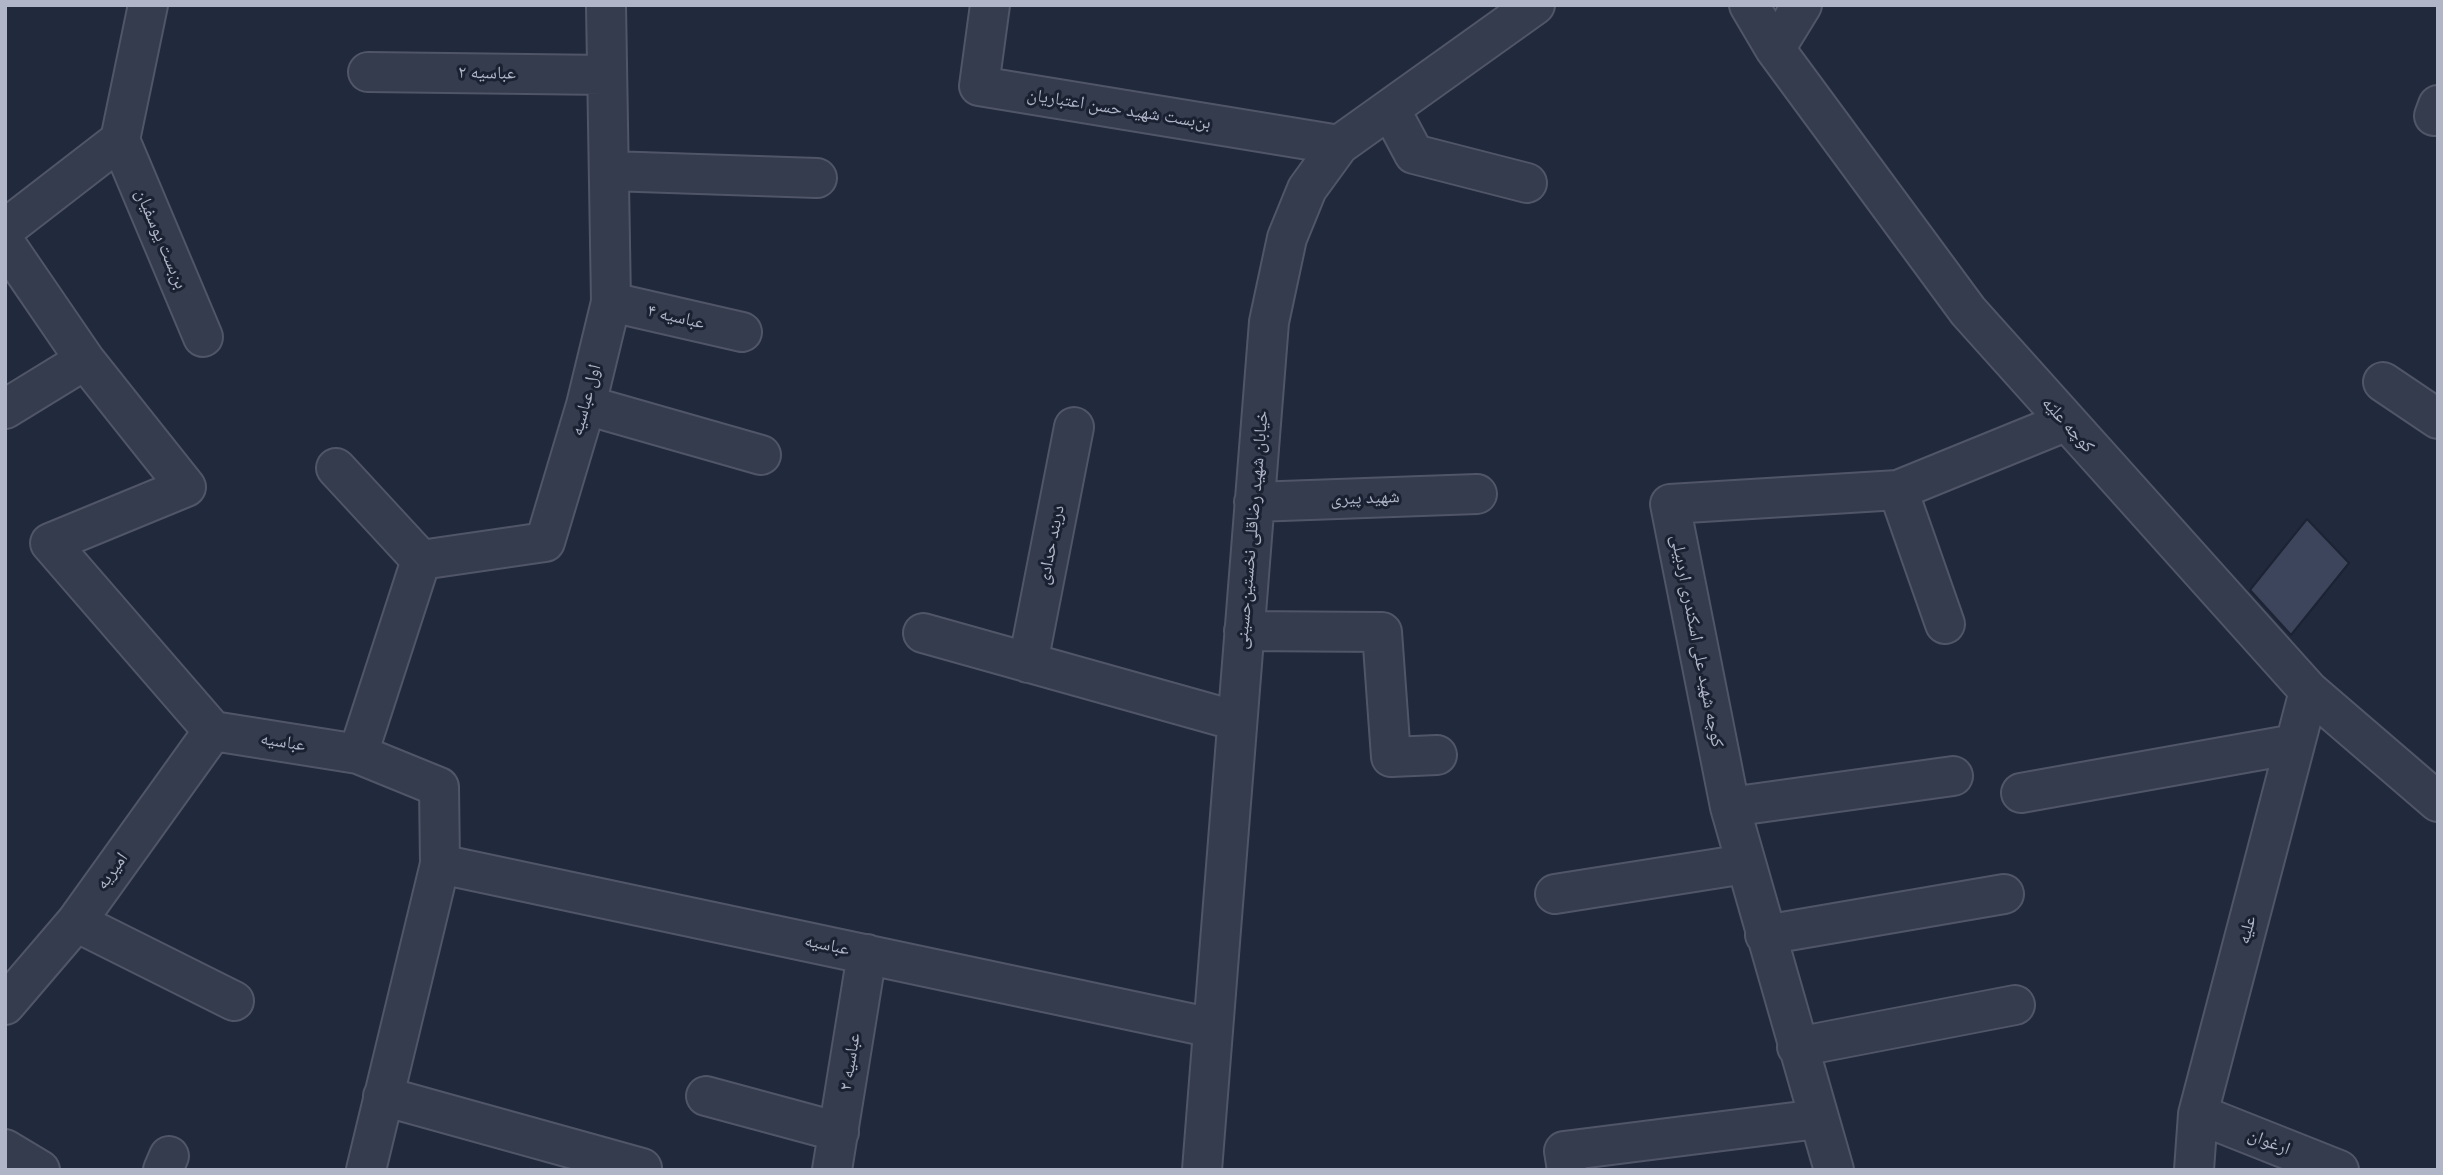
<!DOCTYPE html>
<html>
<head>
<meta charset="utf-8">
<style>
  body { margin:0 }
  #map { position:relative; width:2443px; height:1175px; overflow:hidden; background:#21293c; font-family:Figtree,sans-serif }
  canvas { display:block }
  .frame { position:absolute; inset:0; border:7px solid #b0b6c8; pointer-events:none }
</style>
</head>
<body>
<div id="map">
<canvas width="2443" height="1175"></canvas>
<div class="frame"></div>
</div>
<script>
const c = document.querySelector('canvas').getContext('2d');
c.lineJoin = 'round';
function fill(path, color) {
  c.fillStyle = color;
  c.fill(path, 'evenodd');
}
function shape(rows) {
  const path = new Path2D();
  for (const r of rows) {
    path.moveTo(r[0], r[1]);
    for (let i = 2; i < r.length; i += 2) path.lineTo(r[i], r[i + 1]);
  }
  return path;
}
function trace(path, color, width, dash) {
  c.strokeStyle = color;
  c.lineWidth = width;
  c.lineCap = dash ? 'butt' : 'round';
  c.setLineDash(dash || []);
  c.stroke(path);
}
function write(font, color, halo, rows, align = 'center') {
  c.font = font + ' Figtree,"Noto Naskh Arabic",sans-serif';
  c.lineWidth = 6;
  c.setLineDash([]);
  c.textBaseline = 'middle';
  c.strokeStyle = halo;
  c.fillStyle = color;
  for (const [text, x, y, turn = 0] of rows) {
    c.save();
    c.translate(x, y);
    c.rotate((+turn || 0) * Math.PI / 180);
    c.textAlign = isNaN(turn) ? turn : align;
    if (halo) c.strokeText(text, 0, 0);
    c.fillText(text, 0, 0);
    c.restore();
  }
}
const building = shape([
  [2307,519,2349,563,2291,635,2250,590,2307,519]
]);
fill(building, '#3d455d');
trace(building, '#1c2333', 2);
const minor = shape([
  [990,5,979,86,1339,145],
  [1749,5,1775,49,1968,311,2309,691,2438,802],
  [1775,49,1802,5],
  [368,72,607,75],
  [1390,109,1414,154,1527,183],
  [2434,116,2438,105],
  [120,140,203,337],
  [610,171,817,178],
  [5,229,120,140,148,5],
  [5,243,85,360,186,487,50,543,213,731],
  [611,302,742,332],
  [2383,382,2438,419],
  [586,405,761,455],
  [5,409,85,360],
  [336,468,421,560,545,542,586,405,611,302,606,5],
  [1898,490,1945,624],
  [1254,502,1477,494],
  [1244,631,1382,632,1391,757,1437,755],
  [923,633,1237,721],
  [1028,663,1074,427],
  [213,731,358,754,439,787,440,864,366,1170],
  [358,754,421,560],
  [2021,793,2295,744],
  [1730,807,1953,776],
  [440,864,1213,1028],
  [1555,894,1745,864],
  [76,922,234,1001],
  [1765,935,2004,894],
  [5,1005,76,922,213,731],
  [1797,1047,2015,1005],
  [383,1096,642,1168],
  [706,1096,839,1132],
  [2198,1114,2339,1170],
  [5,1149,40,1170],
  [163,1170,169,1156],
  [832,1170,867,954],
  [1202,1170,1269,322,1287,238,1307,189,1339,145,1535,5],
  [1567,1170,1564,1151,1818,1119],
  [1834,1170,1730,807,1670,504,1898,490,2065,422],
  [2194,1170,2198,1114,2309,691]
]);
trace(minor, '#505667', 42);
trace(minor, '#353c4d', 38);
write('18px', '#b0b6c8', '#1a2131', [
  ["عباسیه ۲",487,73,1],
  ["بن‌بست شهید حسن اعتباریان",1119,109,9],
  ["بن‌بست یوسفیان",161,239,67],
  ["عباسیه ۴",676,317,13],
  ["اول عباسیه",586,400,-75],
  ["کوچه علیّه",2068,425,48],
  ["شهید پیری",1365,498,-2],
  ["خیابان شهید رضاقلی نخستین‌حسینی",1252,530,-85],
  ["دربند حدادی",1051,545,-79],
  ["کوچه شهید علی اسکندری اردبیلی",1697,641,79],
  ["عباسیه",283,742,9],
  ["امیریه",112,871,-54],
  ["علیه",2247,930,-75],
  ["عباسیه",827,945,12],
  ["عباسیه ۲",850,1062,-81],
  ["ارغوان",2269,1142,21]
]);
</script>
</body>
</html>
